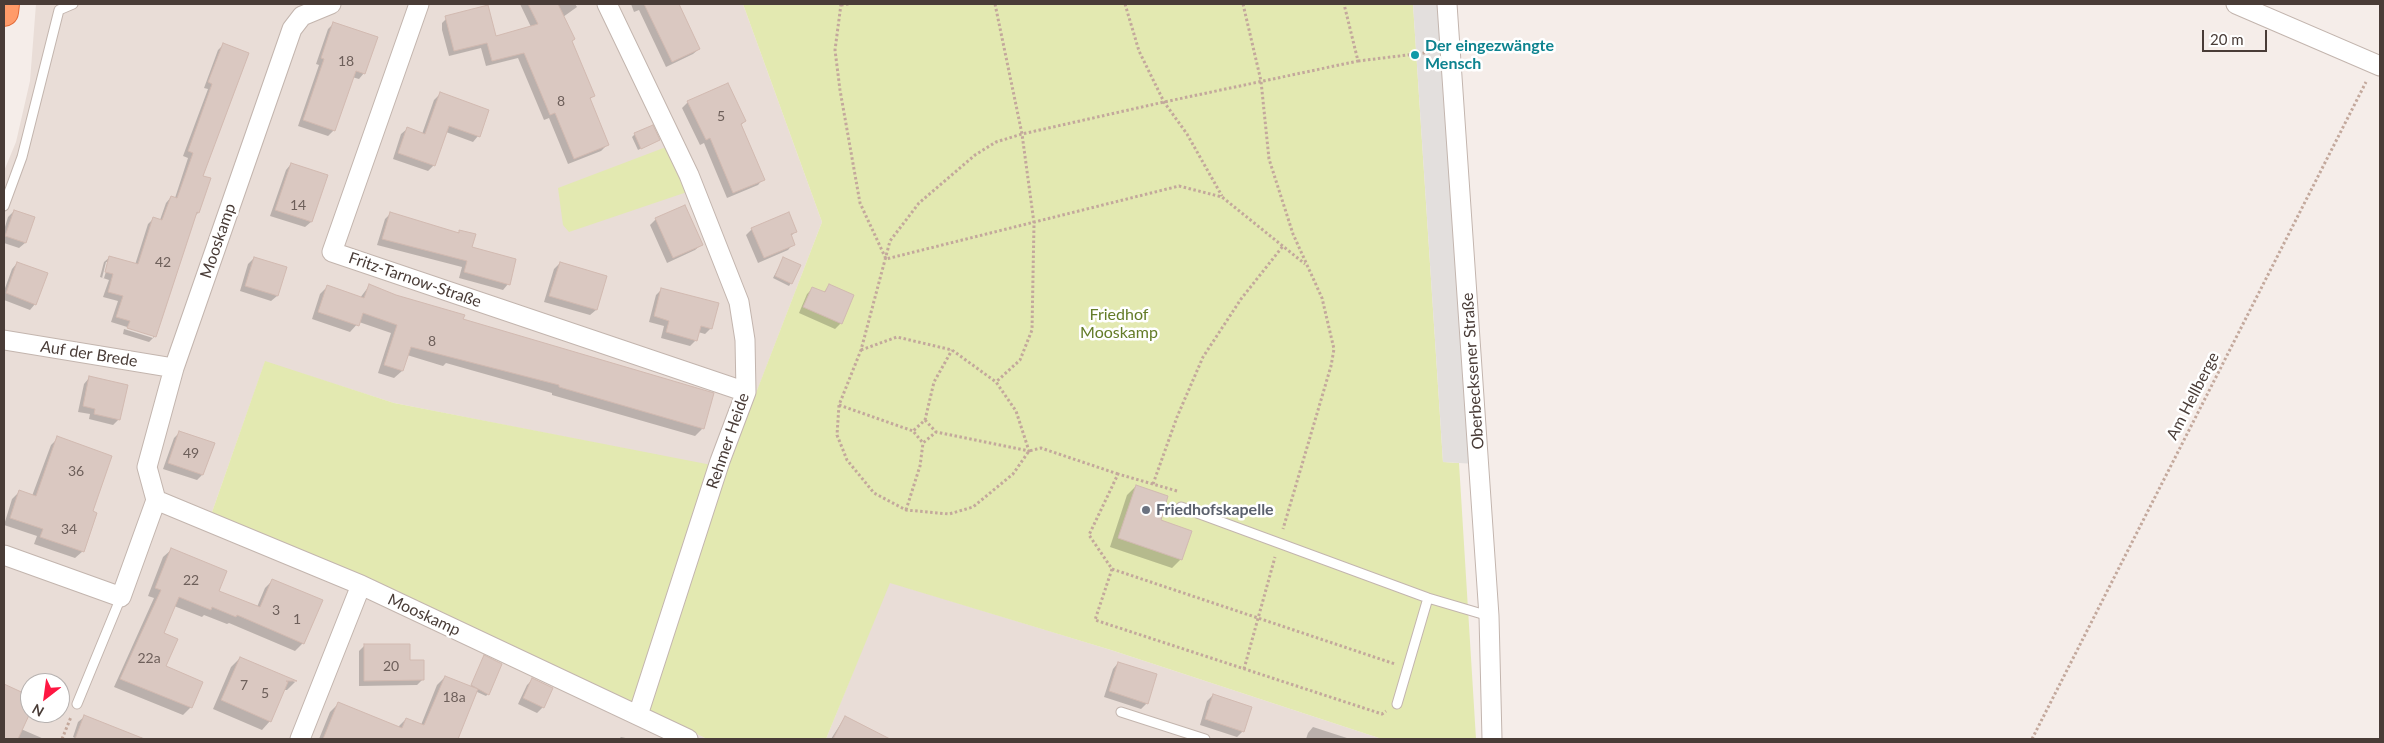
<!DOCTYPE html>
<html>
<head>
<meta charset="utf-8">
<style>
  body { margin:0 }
  #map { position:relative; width:2384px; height:743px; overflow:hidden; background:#f5ede9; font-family:Lato,sans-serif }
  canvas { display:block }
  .frame { position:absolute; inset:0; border:5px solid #493c37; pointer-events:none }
  .north { position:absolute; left:20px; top:673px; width:50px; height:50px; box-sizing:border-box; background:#fff; border:1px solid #b6b1af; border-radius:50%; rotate:210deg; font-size:14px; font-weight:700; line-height:20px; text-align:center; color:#493c37 }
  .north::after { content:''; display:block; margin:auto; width:18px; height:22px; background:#fe1742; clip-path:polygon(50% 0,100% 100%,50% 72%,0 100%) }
  .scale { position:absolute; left:2202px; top:30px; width:65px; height:22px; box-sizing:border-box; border:2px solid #493c37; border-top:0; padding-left:6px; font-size:15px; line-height:18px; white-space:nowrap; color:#493c37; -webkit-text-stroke:4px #fff; paint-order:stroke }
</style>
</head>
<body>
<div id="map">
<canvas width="2384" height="743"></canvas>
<div class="frame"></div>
<div class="north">N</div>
<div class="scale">20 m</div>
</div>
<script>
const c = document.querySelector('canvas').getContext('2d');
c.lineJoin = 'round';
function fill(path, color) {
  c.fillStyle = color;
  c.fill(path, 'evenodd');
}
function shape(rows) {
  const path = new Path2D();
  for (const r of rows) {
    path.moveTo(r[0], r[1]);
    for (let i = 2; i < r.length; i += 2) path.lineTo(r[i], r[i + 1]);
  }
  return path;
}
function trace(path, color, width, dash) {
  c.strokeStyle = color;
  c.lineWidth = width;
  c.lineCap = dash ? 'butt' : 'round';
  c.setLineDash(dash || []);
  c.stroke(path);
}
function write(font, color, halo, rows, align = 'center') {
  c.font = font + ' Lato,sans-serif';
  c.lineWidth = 5;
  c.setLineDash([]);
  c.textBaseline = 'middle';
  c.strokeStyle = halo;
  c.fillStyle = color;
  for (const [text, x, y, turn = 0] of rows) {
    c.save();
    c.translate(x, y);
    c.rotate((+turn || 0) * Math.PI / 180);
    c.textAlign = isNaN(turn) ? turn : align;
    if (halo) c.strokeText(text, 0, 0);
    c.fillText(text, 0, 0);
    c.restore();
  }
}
fill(shape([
  [36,4,743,4,822,222,727,469,394,403,265,362,211,515,605,689,707,739,4,739,4,171,16,142,30,81],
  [30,683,60,683,60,713,30,713],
  [889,582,1111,650,1382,739,826,739]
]), '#e9ddd7');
fill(shape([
  [743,4,1413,4,1443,462,1459,463,1476,739,1382,739,1111,650,890,583,826,739,707,739,605,689,211,515,265,361,394,403,727,468,822,222],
  [674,144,693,190,569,232,563,225,558,188]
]), '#e3e9b1');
fill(shape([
  [1413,4,1443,4,1476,464,1443,462]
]), '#e3dfdd');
fill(shape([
  [520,4,575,4,577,7,563,17,571,42,593,96,589,100,607,145,601,151,568,164,549,118,544,120,518,58,486,66,481,48,449,56,442,30,442,23,448,17,495,37,531,27],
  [631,4,671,4,677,19,699,49,693,54,666,67,639,10,634,12],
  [334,23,364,73,359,79,352,77,334,130,328,136,298,126,319,65,316,64,328,29],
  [223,45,202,176,198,213,194,217,155,336,149,342,123,334,124,329,153,338,153,335,111,322,118,301,103,297,109,280,100,277,104,262,110,257,135,265,148,224,154,218,160,220,166,203,171,197,175,198,188,158,183,156,208,89,204,88,218,50],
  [106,262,109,262,104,278,102,278],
  [440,94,478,136,473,142,446,132,434,165,428,171,393,159,401,134,407,129,422,134,434,100],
  [688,102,745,121,741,125,763,179,758,185,727,198,704,143,700,145,682,108],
  [635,134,658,140,638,150,632,137],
  [291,164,326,176,311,222,305,227,270,216,286,170],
  [14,211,33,218,25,243,19,248,4,243,4,230,8,217],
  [390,214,457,234,460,231,471,248,508,284,503,290,459,278,462,267,377,245,385,219],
  [656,219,701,245,695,250,667,263,650,225],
  [752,229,795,232,790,237,793,244,788,250,758,263,746,235],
  [254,258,277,296,271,301,240,291,248,264],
  [783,259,791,283,789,286,773,278],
  [17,263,35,304,30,310,4,300,4,291,12,269],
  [560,263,605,276,596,310,590,315,544,302,554,269],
  [328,286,360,298,369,286,462,320,712,394,702,429,695,436,552,395,552,393,446,363,443,366,407,355,402,371,394,378,378,373,391,333,359,322,350,332,312,319,320,294],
  [829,286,841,323,835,329,799,313,807,294,813,288,823,293],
  [662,289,711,328,705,334,698,332,696,340,690,346,661,338,664,326,649,322,656,295],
  [89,378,119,419,113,425,89,419,90,414,78,412,84,384],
  [180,432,202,475,197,480,163,469,174,438],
  [58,438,91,512,83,551,75,558,34,544,37,536,4,525,12,499,19,492,32,496,51,445],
  [1136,486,1159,520,1181,559,1172,568,1110,547,1127,495],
  [171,550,217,591,257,607,265,588,273,580,303,643,295,651,229,623,227,624,204,615,202,617,174,606,162,634,165,667,191,707,183,715,114,687,154,598,148,596,163,557],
  [365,645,409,661,423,679,417,685,359,686,359,651],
  [485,657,488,694,486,696,475,691,456,739,319,739,330,712,338,704,398,727,406,719,421,725,437,685,445,677,470,687],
  [240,658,295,682,287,690,284,690,270,721,262,730,213,709,231,667],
  [1118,663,1147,703,1141,709,1104,697,1113,669],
  [532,680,543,707,537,713,518,704,527,685],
  [4,686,30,697,30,710,21,729,44,739,4,739],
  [1213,695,1243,731,1237,737,1200,725,1207,701],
  [84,717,135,736,148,739,77,739,73,737,78,722],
  [845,717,878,738,881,739,831,739],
  [1313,727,1350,739,1306,739,1308,733],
  [621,737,630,739,619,739]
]), '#0003');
const building = shape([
  [528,4,558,4,575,39,572,41,595,96,590,98,609,145,574,159,555,113,550,115,524,53,492,61,487,43,454,51,445,16,488,5,496,36,538,24,528,4],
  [644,4,679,4,700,49,672,62,644,4],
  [333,22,378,37,365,74,356,71,335,131,303,120,324,59,321,58,333,22],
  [223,43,249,53,203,176,211,178,199,213,197,212,156,337,127,328,130,321,116,317,123,296,108,292,113,274,105,272,109,256,138,264,153,217,162,220,171,196,177,198,193,153,188,151,212,84,208,82,223,43],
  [728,83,746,121,741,124,765,180,733,193,710,138,706,140,687,101,728,83],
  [440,92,489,110,480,137,449,126,435,166,398,153,407,127,425,134,440,92],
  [653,125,660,140,641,149,634,133,653,125],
  [291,163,328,175,312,222,275,210,291,163],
  [685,205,703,245,673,258,655,218,685,205],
  [14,210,35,217,26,243,5,236,14,210],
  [390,212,459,233,459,230,476,234,472,247,516,259,510,285,464,272,467,261,382,239,390,212],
  [789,212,797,232,791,234,795,245,764,258,751,228,789,212],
  [254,257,287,267,278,296,245,286,254,257],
  [783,257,801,265,792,284,775,276,783,257],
  [17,262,48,273,36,305,6,293,17,262],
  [560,262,607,276,597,310,549,296,560,262],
  [369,284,396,295,465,315,463,319,714,393,704,429,559,387,559,385,411,347,403,371,384,365,397,325,363,313,359,326,318,312,327,285,364,298,369,284],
  [829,284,854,295,842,324,803,307,812,287,825,292,829,284],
  [661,288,719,303,712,329,701,326,697,341,666,332,669,321,654,316,661,288],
  [89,376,128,385,120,420,94,414,95,409,83,406,89,376],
  [179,431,215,443,203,475,168,463,179,431],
  [57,436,112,456,93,511,97,513,84,552,40,537,43,529,10,518,19,490,36,496,57,436],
  [1136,485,1168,496,1161,520,1192,531,1182,560,1118,538,1136,485],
  [171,548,227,571,219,591,260,607,272,579,323,600,304,644,237,615,236,617,212,607,211,610,179,597,164,633,178,639,166,666,203,682,192,708,120,679,161,590,155,588,171,548],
  [364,644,410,644,410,660,424,660,424,680,364,681,364,644],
  [484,655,502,664,489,695,471,685,484,655],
  [240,657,297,681,286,681,288,682,271,722,221,700,240,657],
  [1118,662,1157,674,1148,704,1109,691,1118,662],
  [445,676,478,689,458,739,323,739,338,702,402,728,406,718,424,725,445,676],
  [532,678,553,688,544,708,523,698,532,678],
  [4,684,30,696,30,713,18,739,4,739,4,684],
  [1213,694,1252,707,1244,732,1205,719,1213,694],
  [84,715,142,738,142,739,75,739,84,715],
  [845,716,890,739,833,739,845,716]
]);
fill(building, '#dac8c1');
trace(building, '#d2bab1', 1);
const service = shape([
  [4,206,22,157,59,10,73,4],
  [1181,507,1428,598,1489,616],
  [77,704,121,597],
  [1397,704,1428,598],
  [1121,712,1205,739]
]);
const minor = shape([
  [331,4,302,16,292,29,174,368,147,467,156,500,361,585,688,739],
  [419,4,332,252,746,392],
  [607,4,689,175,739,302,745,340,746,392,720,461,638,715],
  [1447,4,1489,616,1492,739],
  [2236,4,2380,66],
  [4,340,174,368],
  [4,555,121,597,156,500],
  [300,739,361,585]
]);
const motorway = shape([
  [4,12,5,4]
]);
trace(service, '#c3b5ae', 11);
trace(minor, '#c3b5ae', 21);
trace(motorway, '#e16937', 30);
trace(shape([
  [841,4,835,50,840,90,860,203,886,259,1179,186,1222,197,1305,264],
  [995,4,1022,134,1034,223,1032,330,1020,360,996,382],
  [1125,4,1139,51,1164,102,1187,134,1222,196],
  [1243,4,1261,81,1269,159,1293,234,1322,298,1334,349,1331,366,1283,529],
  [841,5,849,4],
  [1358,61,1432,52],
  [861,350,897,337,952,350,996,382,1016,411,1029,451,936,432],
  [839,405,913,431],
  [925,420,936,432,923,443,913,431,925,420,934,382,952,350],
  [1118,474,1041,448,1029,451,1013,474,973,507,949,514,906,510,874,493,847,460,837,435,839,405,861,350,890,241,919,203,975,155,996,142,1022,134,1164,102,1358,61,1344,4],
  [1153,484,1177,417,1203,357,1241,299,1283,246],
  [1177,491,1118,474,1089,535,1112,569,1395,664],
  [906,510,920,466,923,443],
  [1112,569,1095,620,1382,714,1386,711],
  [1244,669,1275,557],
  [62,739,71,717],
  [2032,739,2366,82]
]), '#c3a89c', 3, [2.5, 2.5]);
trace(service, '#fff', 9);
trace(minor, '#fff', 19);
trace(motorway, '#ff9b69', 28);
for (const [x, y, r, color] of [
  [1415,55,5,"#0f9aa8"],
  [1146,510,5,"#6b7280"]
]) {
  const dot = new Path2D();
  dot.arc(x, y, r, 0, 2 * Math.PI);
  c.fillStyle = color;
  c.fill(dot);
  trace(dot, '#fff', 2);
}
write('14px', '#6d5f5a', null, [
  ["18",346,61],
  ["8",561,101],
  ["5",721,116],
  ["14",298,205],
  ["42",163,262],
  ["8",432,341],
  ["49",191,453],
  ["36",76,471],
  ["34",69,529],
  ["22",191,580],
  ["3",276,610],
  ["1",297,619],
  ["22a",149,658],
  ["20",391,666],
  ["7",244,685],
  ["5",265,693],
  ["18a",454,697]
]);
write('bold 16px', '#0d838f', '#fff', [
  ["Der eingezwängte",1425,46],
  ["Mensch",1425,64]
], 'left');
write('16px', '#493c37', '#fff', [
  ["Mooskamp",218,241,-71],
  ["Fritz-Tarnow-Straße",415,280,19],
  ["Auf der Brede",89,354,9],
  ["Oberbecksener Straße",1473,371,-94],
  ["Am Hellberge",2193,396,-63],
  ["Rehmer Heide",728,441,-71],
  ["Mooskamp",424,615,25]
]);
write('16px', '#647c28', '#fff', [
  ["Friedhof",1119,315],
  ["Mooskamp",1119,333]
]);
write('bold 16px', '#5b616d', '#fff', [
  ["Friedhofskapelle",1156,510]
], 'left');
</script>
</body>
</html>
